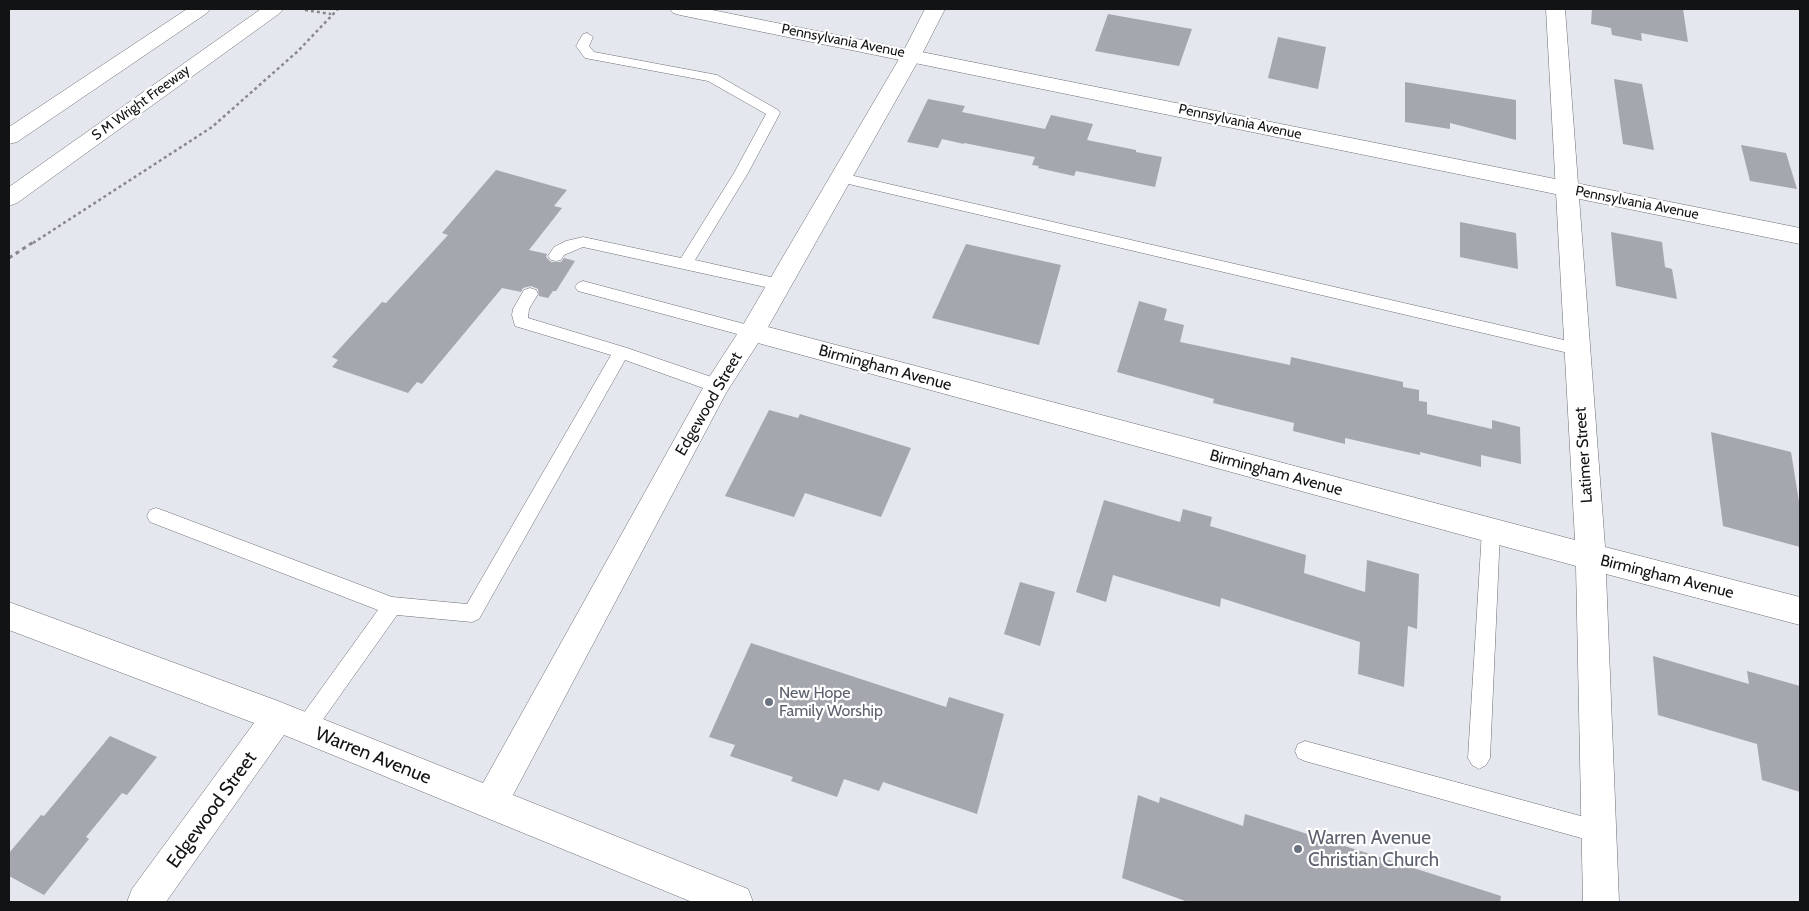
<!DOCTYPE html>
<html>
<head>
<meta charset="utf-8">
<style>
  body { margin:0 }
  #map { position:relative; width:1809px; height:911px; overflow:hidden; background:#e5e7ee; font-family:Cabin,sans-serif }
  canvas { display:block }
  .frame { position:absolute; inset:0; border:10px solid #121315; pointer-events:none }
</style>
</head>
<body>
<div id="map">
<canvas width="1809" height="911"></canvas>
<div class="frame"></div>
</div>
<script>
const c = document.querySelector('canvas').getContext('2d');
c.lineJoin = 'round';
function fill(path, color) {
  c.fillStyle = color;
  c.fill(path, 'evenodd');
}
function shape(rows) {
  const path = new Path2D();
  for (const r of rows) {
    path.moveTo(r[0], r[1]);
    for (let i = 2; i < r.length; i += 2) path.lineTo(r[i], r[i + 1]);
  }
  return path;
}
function trace(path, color, width, dash) {
  c.strokeStyle = color;
  c.lineWidth = width;
  c.lineCap = dash ? 'butt' : 'round';
  c.setLineDash(dash || []);
  c.stroke(path);
}
function write(font, color, halo, rows, align = 'center') {
  c.font = font + ' Cabin,sans-serif';
  c.lineWidth = 4.5;
  c.setLineDash([]);
  c.textBaseline = 'middle';
  c.strokeStyle = halo;
  c.fillStyle = color;
  for (const [text, x, y, turn = 0] of rows) {
    c.save();
    c.translate(x, y);
    c.rotate((+turn || 0) * Math.PI / 180);
    c.textAlign = isNaN(turn) ? turn : align;
    if (halo) c.strokeText(text, 0, 0);
    c.fillText(text, 0, 0);
    c.restore();
  }
}
fill(shape([
  [1592,9,1683,9,1688,42,1641,33,1642,41,1612,35,1611,28,1591,24],
  [1108,14,1192,29,1179,66,1095,51],
  [1278,37,1326,47,1318,89,1268,78],
  [1614,79,1642,84,1654,150,1623,144],
  [1405,82,1516,100,1516,140,1450,123,1450,129,1405,122],
  [928,99,965,106,962,112,1045,129,1051,115,1093,124,1087,140,1136,150,1136,152,1162,157,1155,187,1076,171,1074,176,1038,168,1039,166,1032,165,1035,157,964,143,964,144,942,139,938,148,907,142],
  [1741,145,1786,153,1797,189,1750,181],
  [496,170,567,190,554,206,562,208,529,250,547,254,546,257,551,262,561,262,564,258,575,261,556,291,553,291,548,298,539,296,538,289,531,286,523,288,521,292,502,288,422,384,417,382,408,393,332,367,338,360,332,357,382,302,386,303,448,235,442,233],
  [1460,222,1516,233,1518,269,1460,257],
  [1611,232,1662,242,1665,267,1672,269,1677,299,1616,286],
  [966,244,1061,265,1039,345,932,318],
  [1139,301,1167,309,1164,320,1184,325,1180,342,1290,365,1291,357,1403,382,1403,387,1419,390,1419,401,1427,402,1427,414,1492,429,1492,420,1520,427,1521,464,1481,455,1481,467,1420,452,1420,455,1345,438,1345,444,1293,431,1294,423,1213,403,1214,399,1117,372],
  [769,410,798,418,800,414,911,448,881,517,805,493,794,517,725,496],
  [1711,432,1791,452,1800,508,1800,547,1723,526],
  [1104,500,1180,522,1183,509,1212,517,1210,526,1306,555,1304,573,1365,592,1367,560,1419,574,1417,629,1408,626,1404,687,1358,674,1360,642,1221,598,1220,607,1113,575,1106,602,1076,592],
  [1020,582,1055,592,1040,646,1004,634],
  [751,643,946,707,949,697,1004,714,977,814,883,782,879,791,844,779,837,797,791,781,793,777,730,756,735,745,709,737],
  [1653,656,1749,684,1747,671,1800,686,1800,792,1762,780,1757,744,1658,715],
  [110,736,157,757,127,795,122,793,86,837,89,839,44,895,9,876,9,853,41,815,44,816],
  [1138,795,1159,803,1160,797,1243,826,1245,814,1501,896,1500,902,1188,902,1122,878]
]), '#a5a7ae');
const lane = shape([
  [587,33,593,37,589,46,594,52,717,75,778,110,780,113,748,173,695,260,784,280,787,284,784,288,779,290,583,247,564,255,561,260,556,261,551,260,548,256,554,247,566,241,583,237,681,258,734,173,766,114,708,81,585,58,576,46,583,34,587,33],
  [841,173,1577,343,1583,345,1585,349,1583,353,1577,355,836,181,834,178,836,175,841,173],
  [583,281,752,326,758,328,760,332,758,336,752,338,578,291,575,287,578,283,583,281],
  [530,288,536,290,538,294,529,309,528,318,627,348,723,381,725,386,723,391,717,393,625,360,479,619,472,622,397,615,312,735,305,738,298,735,295,728,298,721,378,610,150,522,147,516,150,510,156,508,162,510,392,597,467,604,611,355,515,326,512,315,513,309,524,290,530,288],
  [1491,523,1498,525,1500,531,1490,758,1486,765,1479,769,1472,765,1468,758,1482,531,1484,525,1491,523],
  [1305,741,1599,821,1607,824,1610,832,1607,840,1599,843,1305,761,1298,758,1295,751,1298,744,1305,741]
]);
const street = shape([
  [925,9,945,9,922,54,768,327,1575,540,1546,9,1565,9,1605,547,1800,597,1800,625,1606,574,1619,902,1583,902,1576,566,758,343,726,393,513,795,748,889,753,902,692,902,284,735,166,902,127,902,132,889,254,723,9,630,9,602,278,701,483,783,708,379,743,325,902,54,925,9]
]);
const secondary = shape([
  [670,9,707,9,1800,228,1800,244,680,15,673,13,670,9]
]);
const primary = shape([
  [187,9,210,9,207,13,17,142,9,144,9,127,187,9],
  [261,9,283,9,280,13,17,203,9,206,9,187,261,9]
]);
trace(lane, '#6c6e74', 1);
trace(street, '#6c6e74', 1);
trace(secondary, '#6c6e74', 1);
trace(primary, '#6c6e74', 1);
trace(shape([
  [305,10,331,14],
  [33,243,212,127,298,51,338,9]
]), '#88898e', 2.5, [3, 3]);
trace(shape([
  [9,258,35,241]
]), '#88898e', 3, [4, 4]);
fill(lane, '#fff');
fill(street, '#fff');
fill(secondary, '#fff');
fill(primary, '#fff');
for (const [x, y, r, color] of [
  [769,702,5,"#6b7280"],
  [1298,849,5,"#6b7280"]
]) {
  const dot = new Path2D();
  dot.arc(x, y, r, 0, 2 * Math.PI);
  c.fillStyle = color;
  c.fill(dot);
  trace(dot, '#fff', 2);
}
write('14px', '#121315', '#fff', [
  ["Pennsylvania Avenue",843,41,11],
  ["S M Wright Freeway",141,103,-36],
  ["Pennsylvania Avenue",1240,122,12],
  ["Pennsylvania Avenue",1637,203,11]
]);
write('16px', '#121315', '#fff', [
  ["Birmingham Avenue",885,368,15],
  ["Edgewood Street",709,404,-60],
  ["Latimer Street",1584,455,-94],
  ["Birmingham Avenue",1276,473,15],
  ["Birmingham Avenue",1667,577,14]
]);
write('16px', '#5b616d', '#fff', [
  ["New Hope",779,693],
  ["Family Worship",779,711]
], 'left');
write('19px', '#121315', '#fff', [
  ["Warren Avenue",373,756,22],
  ["Edgewood Street",212,810,-54]
]);
write('19px', '#5b616d', '#fff', [
  ["Warren Avenue",1308,838],
  ["Christian Church",1308,860]
], 'left');
</script>
</body>
</html>
